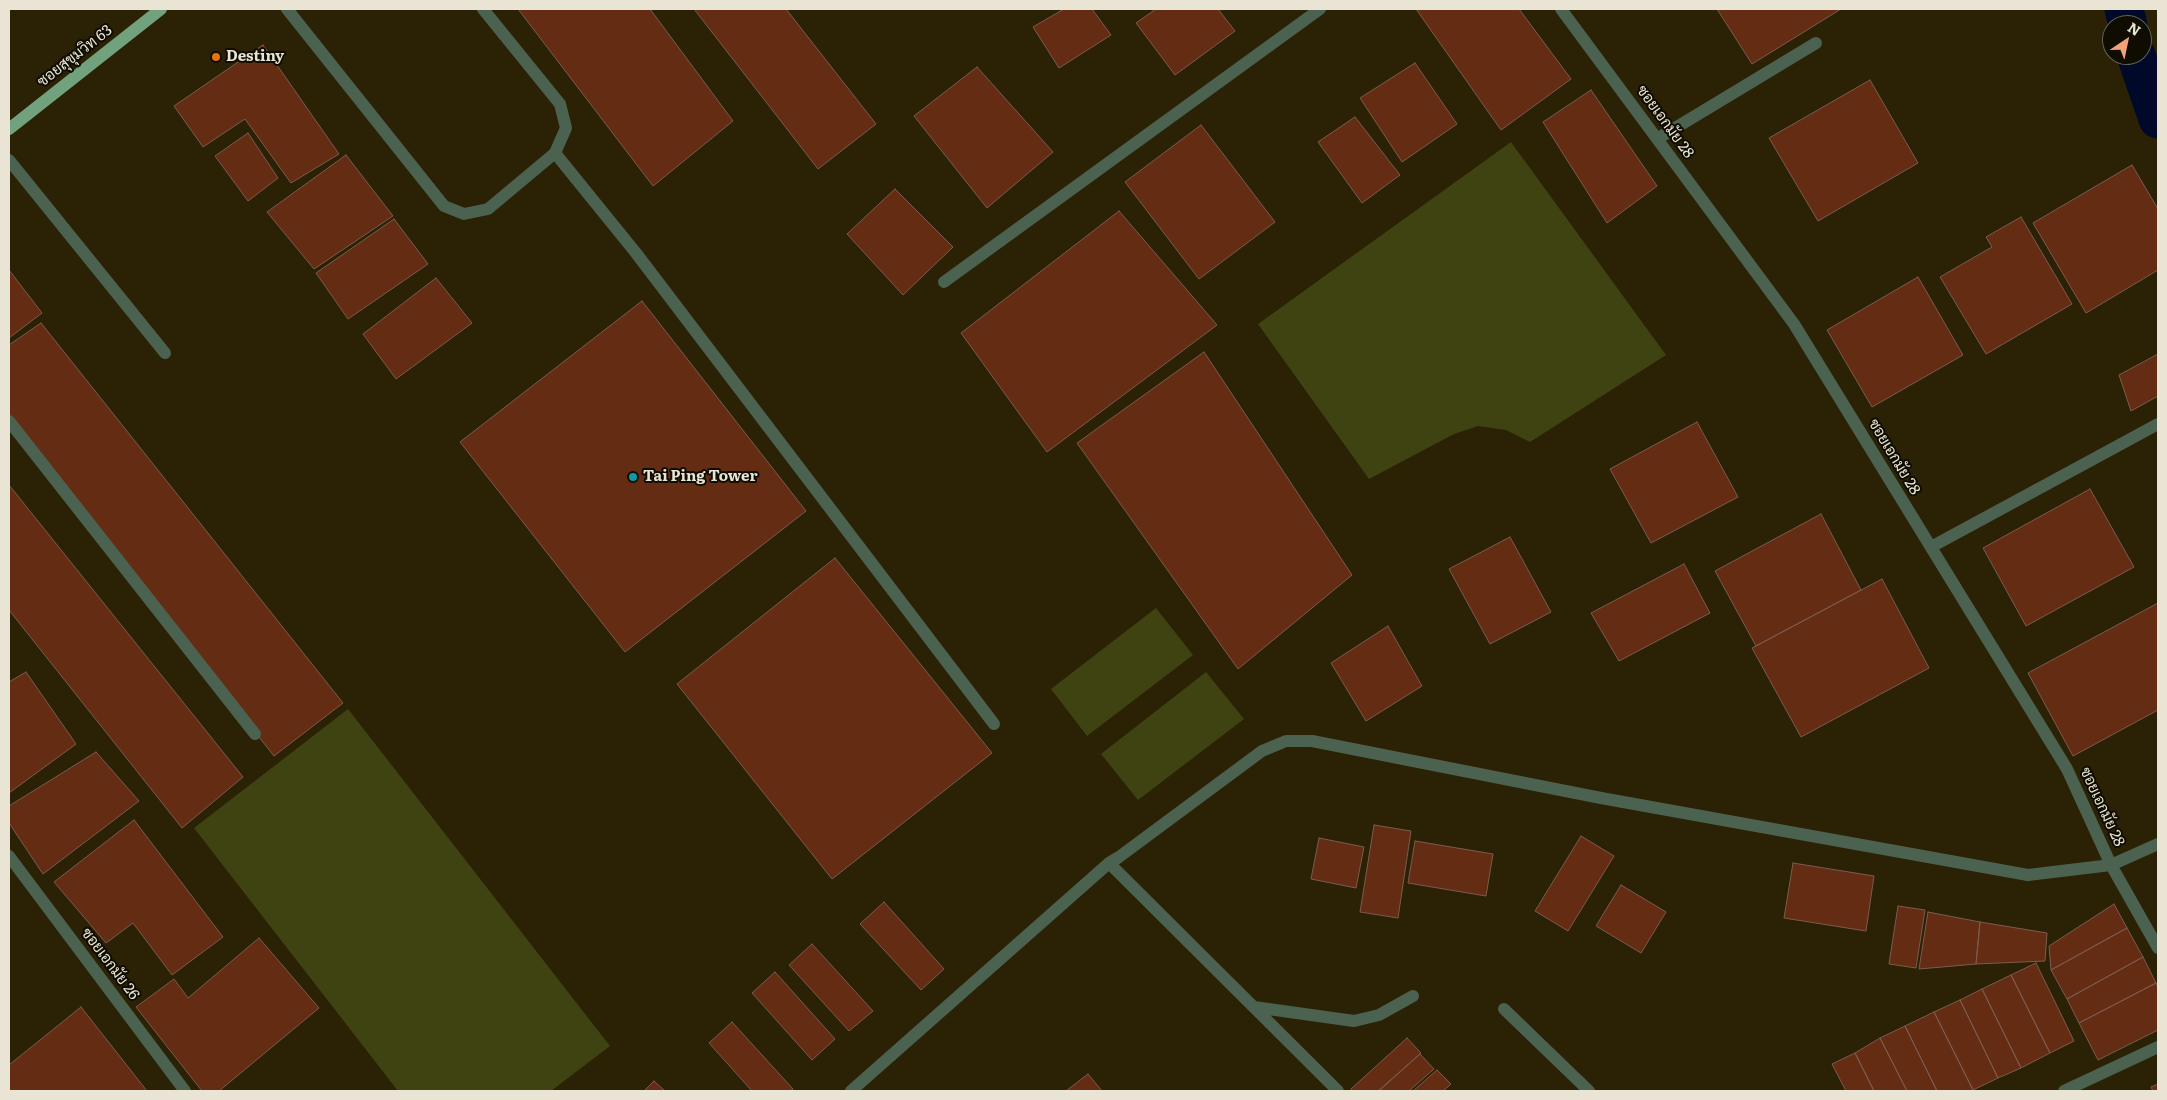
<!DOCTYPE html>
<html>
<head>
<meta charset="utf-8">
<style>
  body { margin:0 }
  #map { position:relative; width:2167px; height:1100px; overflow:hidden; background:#2b2104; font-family:Literata,serif }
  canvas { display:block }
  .frame { position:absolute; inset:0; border:10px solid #e9e4d3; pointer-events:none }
  .north { position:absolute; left:2102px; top:15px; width:50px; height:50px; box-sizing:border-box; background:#0f0c02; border:1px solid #666256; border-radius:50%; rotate:34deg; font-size:14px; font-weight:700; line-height:20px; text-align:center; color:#e9e4d3 }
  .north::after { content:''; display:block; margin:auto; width:18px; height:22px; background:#f1a27b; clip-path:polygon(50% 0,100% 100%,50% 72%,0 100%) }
</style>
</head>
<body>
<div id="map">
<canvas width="2167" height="1100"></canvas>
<div class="frame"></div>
<div class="north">N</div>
</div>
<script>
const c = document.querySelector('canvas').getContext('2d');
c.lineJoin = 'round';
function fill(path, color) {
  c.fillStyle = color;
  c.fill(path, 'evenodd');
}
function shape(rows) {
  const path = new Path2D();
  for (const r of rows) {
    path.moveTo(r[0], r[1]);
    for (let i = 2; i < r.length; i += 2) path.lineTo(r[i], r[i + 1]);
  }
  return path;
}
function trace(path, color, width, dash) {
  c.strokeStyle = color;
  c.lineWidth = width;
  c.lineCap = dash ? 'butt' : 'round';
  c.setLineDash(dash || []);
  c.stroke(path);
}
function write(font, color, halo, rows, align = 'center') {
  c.font = font + ' Literata,Sarabun,serif';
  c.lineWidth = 4;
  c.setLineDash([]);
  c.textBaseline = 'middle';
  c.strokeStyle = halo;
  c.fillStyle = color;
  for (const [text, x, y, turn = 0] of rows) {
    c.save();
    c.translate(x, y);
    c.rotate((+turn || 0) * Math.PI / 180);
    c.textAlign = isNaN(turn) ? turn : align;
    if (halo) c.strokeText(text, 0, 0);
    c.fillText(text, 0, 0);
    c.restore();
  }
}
fill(shape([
  [1511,142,1666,355,1530,442,1506,430,1478,426,1454,434,1369,479,1258,324],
  [1156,608,1193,655,1087,736,1051,689],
  [1206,672,1244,719,1138,800,1101,754],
  [348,709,610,1046,551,1091,398,1091,194,828]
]), '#3f4312');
trace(shape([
  [2124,9,2128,25],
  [2136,55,2158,119]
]), '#000929', 39);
const building = shape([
  [518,9,650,9,733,121,653,186,518,9],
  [694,9,786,9,876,124,818,169,694,9],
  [1064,9,1092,9,1111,35,1059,68,1033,27,1064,9],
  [1156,9,1218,9,1235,31,1175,75,1136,23,1156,9],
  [1416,9,1519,9,1571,79,1501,130,1416,9],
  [1717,9,1841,9,1752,64,1717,9],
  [263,45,339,154,291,183,245,119,203,147,174,106,263,45],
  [1415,63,1457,124,1402,162,1360,98,1415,63],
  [977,67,1053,152,987,208,914,116,977,67],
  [1870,80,1918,163,1818,221,1769,138,1870,80],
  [1591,90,1657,186,1607,223,1543,122,1591,90],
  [1355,117,1400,175,1362,203,1318,142,1355,117],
  [1201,125,1275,222,1199,279,1125,182,1201,125],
  [248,133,278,178,248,201,215,156,248,133],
  [346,155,393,216,314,269,267,212,346,155],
  [2132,165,2158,209,2158,270,2086,313,2033,223,2132,165],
  [895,189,953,247,903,295,847,234,895,189],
  [1119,211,1217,325,1047,452,961,333,1119,211],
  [2021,217,2072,304,1986,354,1940,277,1992,247,1986,237,2021,217],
  [394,219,428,264,348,319,316,273,394,219],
  [9,270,42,313,9,338,9,270],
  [1918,277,1963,355,1872,407,1827,330,1918,277],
  [436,278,472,323,396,379,363,334,436,278],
  [642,301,806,511,625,652,460,442,642,301],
  [41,323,343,703,274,756,9,421,9,345,41,323],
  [1204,352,1352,575,1238,669,1077,443,1204,352],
  [2158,354,2158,396,2131,411,2119,375,2158,354],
  [1697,422,1738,497,1651,543,1610,469,1697,422],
  [9,485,243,777,182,828,9,610,9,485],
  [2090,489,2134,567,2026,626,1983,548,2090,489],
  [1821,514,1861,590,1756,646,1715,571,1821,514],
  [1510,537,1551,612,1490,644,1449,569,1510,537],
  [835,558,992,753,832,879,677,684,835,558],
  [1684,564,1710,613,1619,661,1591,613,1684,564],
  [1882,579,1929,668,1801,737,1752,648,1882,579],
  [2158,603,2158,710,2073,756,2028,673,2158,603],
  [1388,626,1422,686,1366,721,1331,663,1388,626],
  [26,672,76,744,9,793,9,682,26,672],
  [96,752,139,801,43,874,9,823,9,806,96,752],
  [134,820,223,937,172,975,133,923,106,943,54,882,134,820],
  [1374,825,1411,831,1398,918,1360,912,1374,825],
  [1581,836,1614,856,1568,931,1535,911,1581,836],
  [1319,838,1364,847,1356,888,1311,879,1319,838],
  [1415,841,1493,854,1486,896,1408,883,1415,841],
  [1793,863,1874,876,1866,931,1784,918,1793,863],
  [1621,885,1666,912,1641,953,1596,926,1621,885],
  [884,902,944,969,921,990,860,924,884,902],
  [2114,904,2127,928,2051,970,2049,946,2114,904],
  [1898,906,1925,910,1916,968,1889,964,1898,906],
  [1928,912,1980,922,1976,964,1919,969,1928,912],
  [1980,922,2047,933,2045,961,1976,964,1980,922],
  [2127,928,2143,957,2067,999,2051,970,2127,928],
  [259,938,319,1008,219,1091,202,1091,136,1007,174,979,188,998,259,938],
  [812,944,873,1011,849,1031,789,965,812,944],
  [2143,957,2156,983,2079,1023,2067,999,2143,957],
  [2036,963,2074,1041,2050,1053,2011,975,2036,963],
  [775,972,835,1039,812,1060,752,993,775,972],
  [2011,975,2050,1053,2021,1068,1982,989,2011,975],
  [2156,983,2158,988,2158,1030,2098,1060,2079,1023,2156,983],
  [1982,989,2021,1068,1998,1078,1960,1000,1982,989],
  [1960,1000,1998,1078,1973,1090,1934,1012,1960,1000],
  [81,1007,147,1091,9,1091,9,1065,81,1007],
  [1934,1012,1973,1090,1971,1091,1937,1091,1905,1026,1934,1012],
  [732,1022,793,1089,790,1091,752,1091,709,1043,732,1022],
  [1905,1026,1937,1091,1907,1091,1880,1038,1905,1026],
  [1407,1038,1421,1053,1378,1091,1352,1091,1351,1089,1407,1038],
  [1880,1038,1907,1091,1874,1091,1855,1053,1880,1038],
  [1855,1053,1874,1091,1846,1091,1832,1064,1855,1053],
  [1420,1054,1434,1069,1409,1091,1379,1091,1420,1054],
  [1437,1070,1451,1084,1443,1091,1413,1091,1437,1070],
  [1088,1074,1102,1091,1066,1091,1088,1074],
  [654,1081,665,1091,644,1091,654,1081],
  [2158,1084,2158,1091,2153,1091,2151,1087,2158,1084]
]);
fill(building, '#642c13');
trace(building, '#7c5c4f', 1);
trace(shape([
  [287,9,444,206,464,214,488,209,555,153,566,128,560,104,483,9],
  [555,153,636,253,994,724],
  [9,160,165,353]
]), '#4b6250', 12);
trace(shape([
  [1561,9,1794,324,2067,769,2111,865,2158,948],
  [1657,139,1816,43],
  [944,282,1320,9],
  [9,421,255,734],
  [1931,547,2158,424],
  [9,856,185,1091],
  [1109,863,1338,1091],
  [1254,1007,1354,1021,1379,1015,1413,996],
  [1504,1009,1589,1091],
  [851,1091,1109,863,1119,857,1262,751,1286,741,1312,741,1601,798,2028,875,2111,865,2158,844],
  [2064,1091,2158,1047]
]), '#4b6250', 12);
trace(shape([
  [9,129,161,9]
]), '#72a27d', 12);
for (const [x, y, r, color] of [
  [216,57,5,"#e8710a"],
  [633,477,5,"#0f9aa8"]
]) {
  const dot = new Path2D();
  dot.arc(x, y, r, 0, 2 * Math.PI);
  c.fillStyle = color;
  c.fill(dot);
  trace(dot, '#0f0c02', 2);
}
write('15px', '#e9e4d3', '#0f0c02', [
  ["ซอยสุขุมวิท 63",75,56,-38],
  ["ซอยเอกมัย 28",1665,122,54],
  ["ซอยเอกมัย 28",1894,457,59],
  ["ซอยเอกมัย 28",2102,807,65],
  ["ซอยเอกมัย 26",110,964,53]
]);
write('bold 15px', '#e9e4d3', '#0f0c02', [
  ["Destiny",226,57],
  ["Tai Ping Tower",643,477]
], 'left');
</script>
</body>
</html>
